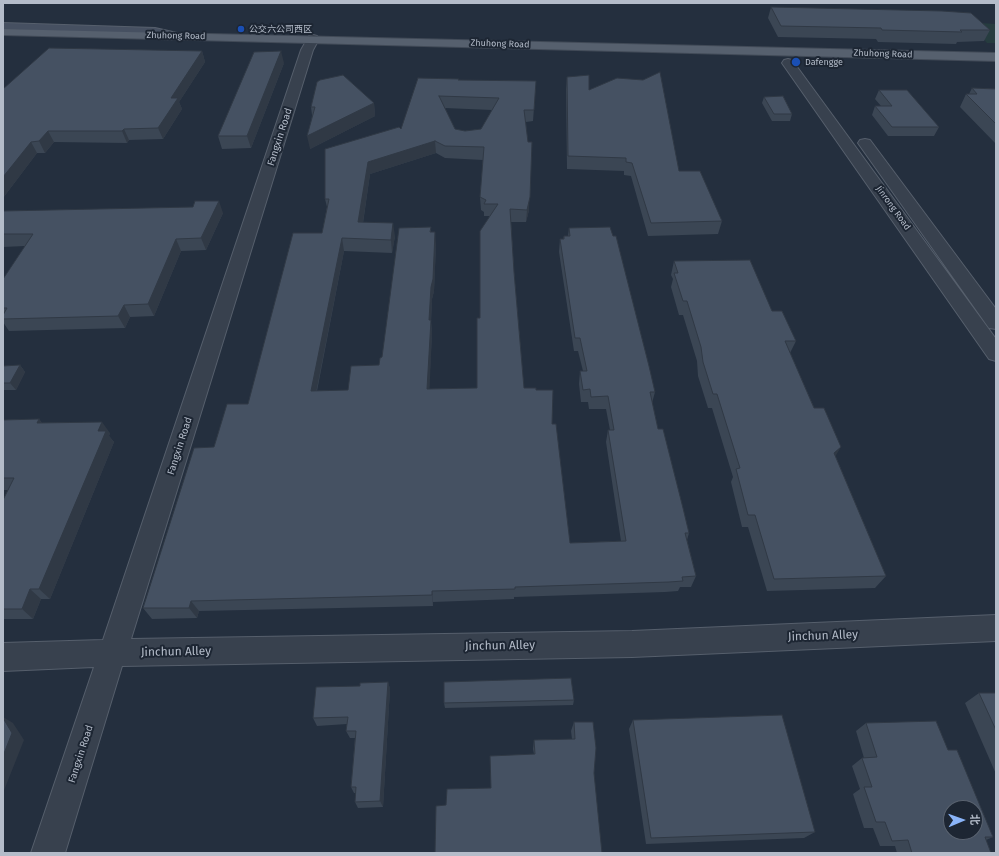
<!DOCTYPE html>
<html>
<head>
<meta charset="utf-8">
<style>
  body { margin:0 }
  #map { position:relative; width:999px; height:856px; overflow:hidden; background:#242f3e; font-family:"Fira Sans","Noto Sans SC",sans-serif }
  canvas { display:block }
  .frame { position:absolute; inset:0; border:4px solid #b4bcc9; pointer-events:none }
  .north { position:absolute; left:943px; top:800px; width:40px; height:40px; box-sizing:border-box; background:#1d2633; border:1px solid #59626f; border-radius:50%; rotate:88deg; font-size:11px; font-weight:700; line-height:16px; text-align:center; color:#b4bcc9 }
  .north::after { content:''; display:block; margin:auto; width:14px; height:18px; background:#8ab4f8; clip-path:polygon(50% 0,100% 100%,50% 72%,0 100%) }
</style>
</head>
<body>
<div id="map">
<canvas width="999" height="856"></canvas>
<div class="frame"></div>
<div class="north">北</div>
</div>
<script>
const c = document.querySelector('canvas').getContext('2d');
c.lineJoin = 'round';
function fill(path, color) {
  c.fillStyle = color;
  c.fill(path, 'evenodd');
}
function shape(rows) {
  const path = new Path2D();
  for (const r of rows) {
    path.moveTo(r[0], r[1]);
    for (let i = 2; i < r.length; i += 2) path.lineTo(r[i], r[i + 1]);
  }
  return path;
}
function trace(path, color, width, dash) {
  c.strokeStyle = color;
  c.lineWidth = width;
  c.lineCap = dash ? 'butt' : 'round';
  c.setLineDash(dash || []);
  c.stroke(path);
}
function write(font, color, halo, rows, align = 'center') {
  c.font = font + ' "Fira Sans","Noto Sans SC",sans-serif';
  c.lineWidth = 4;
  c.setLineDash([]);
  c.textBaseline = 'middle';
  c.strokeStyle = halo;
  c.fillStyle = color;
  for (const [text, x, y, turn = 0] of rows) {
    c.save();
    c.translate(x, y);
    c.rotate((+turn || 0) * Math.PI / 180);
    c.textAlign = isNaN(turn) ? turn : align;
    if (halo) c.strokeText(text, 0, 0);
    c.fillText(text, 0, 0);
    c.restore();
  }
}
fill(shape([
  [980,23,996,24,996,43,987,43,971,25]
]), '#263c3f');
const tertiary = shape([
  [313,35,317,36,319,39,313,50,131,639,632,631,996,615,996,641,632,657,122,666,65,853,31,853,94,667,3,671,3,643,103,640,301,50,309,36,313,35],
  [788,59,792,60,996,339,996,361,989,359,782,63,784,60,788,59],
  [865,139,870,140,996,309,996,329,989,328,858,143,860,140,865,139]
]);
const secondary = shape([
  [3,23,155,28,177,33,179,35,177,37,173,39,155,34,3,29,3,23]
]);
const primary = shape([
  [3,29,996,53,996,61,3,35,3,29]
]);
trace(tertiary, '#565f6c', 2);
trace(secondary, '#565f6c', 2);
trace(primary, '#414a57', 2);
fill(tertiary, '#38414e');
fill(secondary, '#465061');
fill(primary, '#56606e');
fill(shape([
  [771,7,990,30,984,41,957,42,956,44,878,42,876,39,778,37,768,18],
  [202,51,205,62,179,102,182,109,163,139,129,140,127,143,54,142,45,153,37,153,3,198,3,89],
  [284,63,251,148,222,149,218,136],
  [567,77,589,90,679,171,722,221,718,234,648,236,631,176,624,175,624,171,567,169,566,89],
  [459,79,459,80,536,81,533,121,526,122,529,210,526,222,511,222,514,272,524,388,536,390,552,424,570,543,621,541,606,442,608,430,610,430,606,409,589,409,588,402,581,402,579,384,580,371,583,371,578,351,574,351,559,252,560,239,563,239,564,236,568,236,569,228,655,392,652,403,658,429,689,533,687,540,696,576,691,587,680,587,678,591,665,592,514,597,514,599,433,602,433,606,199,611,197,618,152,619,143,608,214,447,248,404,322,233,327,207,325,199,401,129],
  [445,108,492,110,481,129,465,131,455,129],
  [436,153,445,158,483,160,480,197,481,210,484,212,484,216,489,216,480,318,477,388,429,389,432,333,431,322,432,299,434,291,436,244,431,232,431,227,379,365,348,390,317,391,344,251,392,253,395,236,363,223,370,174],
  [972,88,996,89,996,144,960,107,966,94,969,94],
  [879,90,939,127,934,136,888,136,872,115,875,106,881,106,875,99],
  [764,97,792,114,790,121,772,121,762,103],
  [374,103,375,116,310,149,312,115,311,107],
  [3,211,223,213,206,250,181,251,154,316,130,317,125,328,9,331,3,322,3,279,25,246,3,247],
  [674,261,772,311,796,341,790,353,835,455,886,576,875,588,767,591,748,527,742,527,731,482,733,477,712,408,708,408,698,376,697,361,683,315,679,315,671,287,673,279,671,275],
  [20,365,25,372,16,390,3,390,3,366],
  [39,419,42,423,110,433,109,436,114,442,50,599,41,599,33,619,3,619,3,500,8,490,3,490,3,420],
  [388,682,390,689,383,807,358,808,355,802,356,793,354,793,351,787,355,738,350,738,346,731,347,724,317,726,313,718,360,686],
  [979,693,996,693,996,774,965,703],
  [574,700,573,705,445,708,444,703],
  [633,720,815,832,804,838,646,844,629,729],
  [574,722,596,748,446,805,491,788,534,754,533,749,534,740,572,739,571,731],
  [866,723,948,750,993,837,986,840,991,853,897,853,895,846,880,846,873,828,864,828,853,794,860,789,852,766,862,758,864,758,856,731]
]), '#3b4654');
fill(shape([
  [202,51,205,62,179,102,182,109,163,139,158,128,171,98],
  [281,51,284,63,251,148,247,136],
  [374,103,375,116,310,149,307,136],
  [124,129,129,140,127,143,122,131],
  [48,131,54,142,45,153,39,141],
  [435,141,436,153,370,174,361,235,358,222,368,162],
  [31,142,37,153,3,198,3,177],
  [532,142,529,210,526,222,527,210],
  [219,201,223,213,206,250,201,238],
  [393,223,395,236,392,253,391,240],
  [435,232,436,244,434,291,432,299,431,322,432,333,429,401,427,389,429,320,431,287],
  [342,238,344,251,314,403,311,391],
  [176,239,181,251,154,316,148,304],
  [124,305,130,317,125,328,118,316],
  [20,365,25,372,16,390,10,383],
  [39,419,48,431,37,423],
  [102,422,110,433,109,436,114,442,50,599,39,589],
  [841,447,833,460,834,453],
  [30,589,41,599,33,619,22,609],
  [432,591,433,602,433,606,432,595],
  [191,601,199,611,197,618,189,608],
  [388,682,390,689,383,807,380,801],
  [3,717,13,723,24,740,3,793]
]), '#303945');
const building = shape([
  [771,7,942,11,971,13,990,30,960,30,962,32,882,30,881,28,781,26,771,7],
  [49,48,202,51,171,98,178,98,158,128,124,129,122,131,48,131,39,141,31,142,3,177,3,89,49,48],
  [281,51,247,136,218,136,254,52,281,51],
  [660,72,679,171,700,171,722,221,651,223,632,163,626,162,626,158,568,156,567,77,589,75,589,90,617,78,643,80,660,72],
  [343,75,374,103,307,136,315,107,311,107,317,82,320,80,343,75],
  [418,78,459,79,458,80,536,81,534,110,524,110,528,142,532,142,530,197,527,210,510,209,514,272,524,388,536,388,536,390,553,390,552,424,556,424,570,543,626,541,608,430,614,430,608,396,591,397,590,389,583,390,580,371,587,371,580,338,575,338,560,239,564,239,564,236,570,236,569,228,610,227,613,236,616,236,649,366,655,392,650,392,658,429,663,429,683,508,689,533,685,533,696,576,682,577,683,581,669,582,515,587,515,589,432,591,432,595,191,601,189,608,143,608,194,448,214,447,227,404,248,404,293,233,322,233,329,199,325,199,325,149,399,127,401,129,418,78],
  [439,96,499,98,481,129,465,131,455,129,439,96],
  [435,141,445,146,484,147,480,197,486,200,484,204,498,204,480,231,480,318,477,318,477,388,427,389,431,320,429,320,431,287,433,279,435,232,430,232,431,227,399,228,382,357,380,358,379,365,351,366,348,390,311,391,342,238,391,240,393,223,358,222,368,162,435,141],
  [972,88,996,89,996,124,966,94,977,94,972,88],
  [879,90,907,90,939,127,892,127,875,106,892,106,879,90],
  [783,96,792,114,774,114,764,97,783,96],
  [195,201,219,201,201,238,176,239,148,304,124,305,118,316,3,319,3,315,7,308,3,308,3,279,33,234,3,234,3,211,193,207,195,201],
  [750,260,772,311,782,311,796,341,785,341,814,408,824,408,841,447,834,453,886,576,774,579,755,515,748,515,736,469,740,468,717,394,713,394,703,362,701,347,687,301,683,301,674,273,678,273,674,261,750,260],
  [20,365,10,383,3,383,3,366,20,365],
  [39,419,37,423,102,422,98,431,106,431,39,589,30,589,22,609,3,609,3,500,14,478,3,478,3,420,39,419],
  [571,678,574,700,444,703,444,682,571,678],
  [388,682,380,801,355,802,356,787,351,787,356,731,346,731,348,717,313,718,316,687,360,686,360,683,388,682],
  [979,693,996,693,996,730,979,693],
  [782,715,815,832,651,838,633,720,782,715],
  [3,718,12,733,3,756,3,718],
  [936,721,948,750,957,750,993,837,985,837,991,853,912,853,908,840,892,841,885,822,876,822,864,787,872,787,862,758,877,757,866,723,936,721],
  [951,808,975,808,975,832,951,832,951,808],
  [574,722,593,722,596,748,594,773,602,853,435,853,436,806,446,805,447,789,491,788,490,756,535,754,534,740,575,739,574,722]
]);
fill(building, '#455162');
trace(building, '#303945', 1);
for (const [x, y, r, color] of [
  [241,29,4,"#1a4fb4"],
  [796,62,5,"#1a4fb4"]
]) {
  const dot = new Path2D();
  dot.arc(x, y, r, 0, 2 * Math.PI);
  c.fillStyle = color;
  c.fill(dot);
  trace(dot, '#1d2633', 1.5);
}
write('9px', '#b4bcc9', '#1d2633', [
  ["公交六公司西区",249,29],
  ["Dafengge",805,62]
], 'left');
write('9px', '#b4bcc9', '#1d2633', [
  ["Zhuhong Road",176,36,1],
  ["Zhuhong Road",500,44,2],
  ["Zhuhong Road",883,54,2],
  ["Jinrong Road",893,208,54]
]);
write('10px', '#b4bcc9', '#1d2633', [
  ["Fangxin Road",280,137,-72],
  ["Fangxin Road",180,446,-72],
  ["Fangxin Road",81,754,-72]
]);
write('12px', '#b4bcc9', '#1d2633', [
  ["Jinchun Alley",823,636,-2],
  ["Jinchun Alley",500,646,-1],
  ["Jinchun Alley",176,652,-1]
]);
</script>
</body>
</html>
